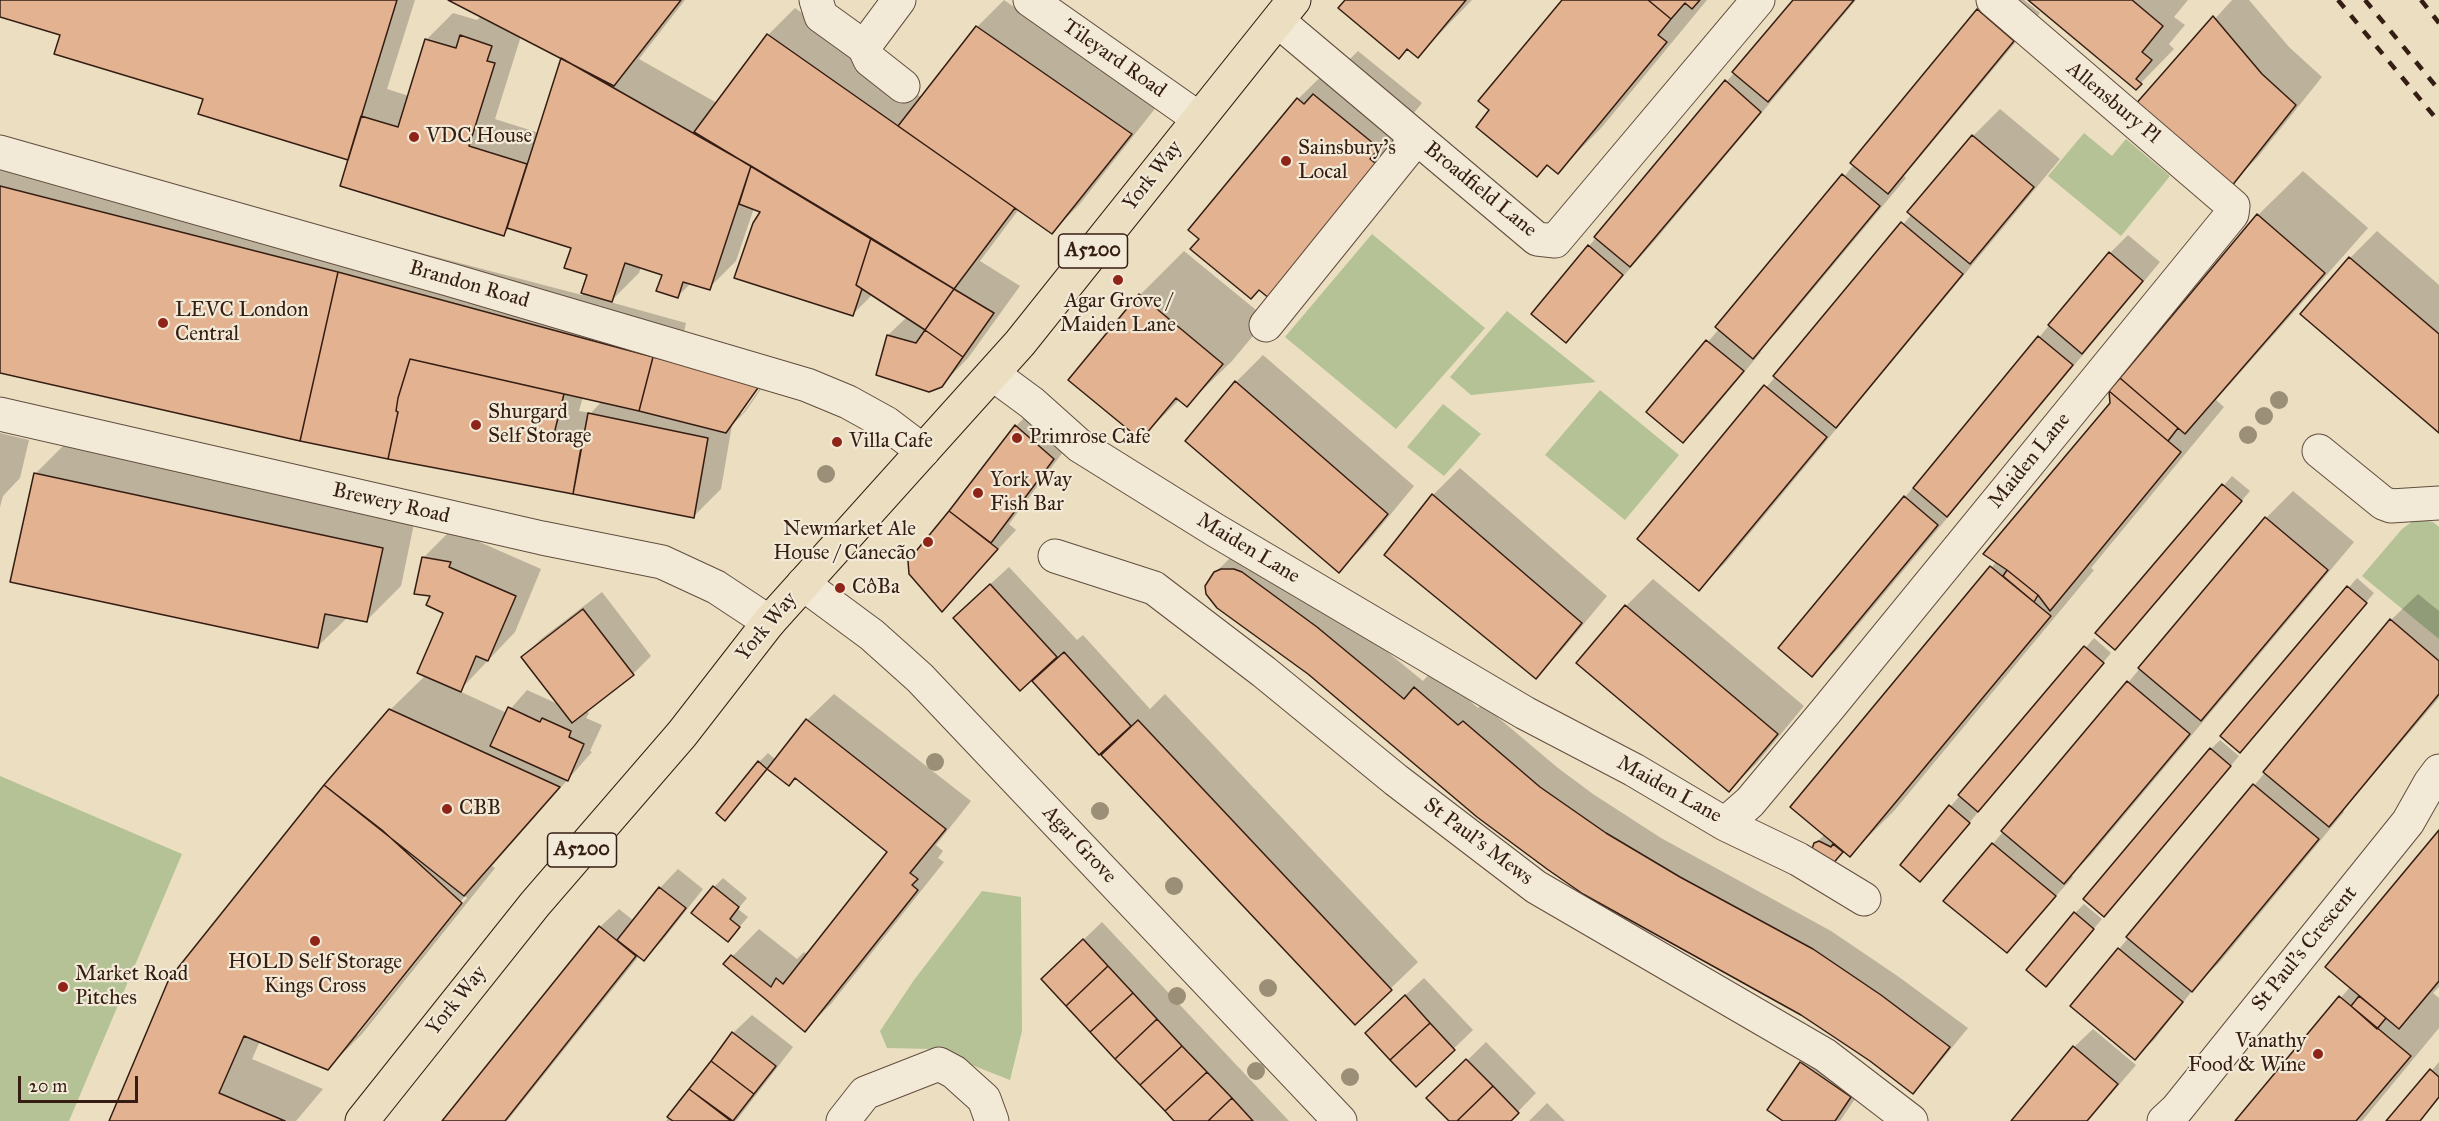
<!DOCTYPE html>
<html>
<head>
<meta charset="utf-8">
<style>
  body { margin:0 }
  #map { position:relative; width:2439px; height:1121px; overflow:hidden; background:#ebdec1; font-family:"IM FELL Great Primer",serif }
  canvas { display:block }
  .scale { position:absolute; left:18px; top:1076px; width:120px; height:27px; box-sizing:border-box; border:3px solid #351d13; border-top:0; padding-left:8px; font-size:18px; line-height:21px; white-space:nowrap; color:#351d13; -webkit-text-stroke:4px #f2ead7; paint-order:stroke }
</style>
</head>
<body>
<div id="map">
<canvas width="2439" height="1121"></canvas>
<div class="scale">20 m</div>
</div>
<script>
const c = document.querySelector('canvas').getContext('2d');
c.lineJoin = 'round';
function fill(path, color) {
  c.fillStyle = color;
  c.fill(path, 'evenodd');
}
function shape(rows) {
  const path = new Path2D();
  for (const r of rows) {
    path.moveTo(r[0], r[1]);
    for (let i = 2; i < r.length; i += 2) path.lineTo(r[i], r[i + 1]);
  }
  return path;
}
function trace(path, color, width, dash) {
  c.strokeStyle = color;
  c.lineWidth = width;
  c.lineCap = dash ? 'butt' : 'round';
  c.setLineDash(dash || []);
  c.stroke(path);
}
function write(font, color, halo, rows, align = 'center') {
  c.font = font + ' "IM FELL Great Primer",serif';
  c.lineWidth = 4.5;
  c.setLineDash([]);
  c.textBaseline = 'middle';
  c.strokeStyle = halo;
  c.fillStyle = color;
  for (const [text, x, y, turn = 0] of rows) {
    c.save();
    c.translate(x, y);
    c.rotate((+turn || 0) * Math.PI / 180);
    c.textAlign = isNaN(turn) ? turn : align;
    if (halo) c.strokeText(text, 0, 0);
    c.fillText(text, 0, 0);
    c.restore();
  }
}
fill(shape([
  [2084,133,2112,156,2126,139,2170,176,2121,236,2048,176],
  [1372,234,1485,328,1396,429,1285,337],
  [1507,311,1596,382,1471,395,1450,377],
  [1600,390,1679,455,1625,520,1545,455],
  [1443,404,1481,434,1444,476,1407,447],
  [2416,519,2433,522,2439,527,2439,639,2362,576,2402,529],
  [0,776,182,854,69,1121,0,1121],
  [982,891,1021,897,1022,1031,1010,1080,931,1049,887,1048,880,1031,914,980]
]), '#b4c295');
fill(shape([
  [0,0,415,0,387,89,409,96,426,40,453,13,477,20,482,15,451,0,685,0,639,59,717,103,768,35,795,8,922,98,977,27,1004,0,1157,106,1079,205,1052,232,1019,209,980,261,1020,286,968,358,941,386,888,335,907,317,873,294,853,314,762,211,754,208,736,261,709,288,691,283,678,296,664,274,641,267,639,273,610,302,686,323,682,341,777,366,745,412,732,425,721,489,694,516,388,457,0,371,0,143,582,295,589,274,573,247,511,227,503,234,350,159,204,98,62,34,0,15],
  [521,36,563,57,539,133,495,119],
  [763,378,766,380,742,414,738,414],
  [583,397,602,401,591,413,579,411],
  [1347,0,1472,0,1418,56],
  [1564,0,1707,0,1602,127,1558,172,1491,110],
  [1795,0,1856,0,1657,238,1566,341,1589,246],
  [1989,0,2024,0,2040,13,1904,176,1906,178,1779,330,1759,350,1761,352,1702,423,1683,441,1648,412,1719,329],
  [2030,0,2188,0,2174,17,2185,25,2169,44,2174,49,2136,88],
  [2232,0,2249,0,2289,47,2322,77,2257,158,2230,185,2136,106],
  [1358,51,1422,103,1413,114,1423,122,1314,253,1201,238,1190,230,1298,99,1343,55,1349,60],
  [2000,109,2060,159,1726,562,1699,589,1639,539,1912,214,1973,136],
  [2303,171,2368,228,2216,400,2224,407,2091,568,2094,570,1894,811,1850,855,1844,850,1839,856,1815,844,1825,834,1792,807,1997,561,2111,403,2110,392,2258,215],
  [2377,231,2439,285,2439,432,2350,258],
  [2128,235,2160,262,1839,648,1812,675,1905,497,2110,253],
  [1184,251,1267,319,1232,361,1187,405,1180,399,1141,438,1140,295],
  [1263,355,1414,486,1366,544,1339,571,1187,441,1236,382],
  [1034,408,1072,440,1009,524,1016,530,942,610,910,562,1016,426],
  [0,433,29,440,20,478,3,496,0,507],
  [70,439,416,514,401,586,367,620,348,617,317,647,36,473],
  [1460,468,1607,596,1562,650,1536,677,1386,555,1433,495],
  [2232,476,2250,491,2115,648,2097,633],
  [2293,491,2354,542,2091,855,2071,875,2073,877,2007,951,1945,901,2266,518],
  [450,531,477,536,475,540,541,569,515,632,459,691,507,713,527,690,560,705,523,657,541,639,602,592,651,656,633,674,586,711,589,713,586,718,602,725,590,751,592,752,492,866,495,868,362,1034,327,1069,260,1041,252,1059,323,1089,296,1121,110,1121,325,787,390,710,426,675,445,612,432,595,423,558],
  [465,896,467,898,358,1035,354,1035],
  [1234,554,1335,609,1423,681,1434,669,1478,708,1482,704,1558,768,1593,794,1661,838,1831,931,1899,977,1968,1028,1931,1073,1913,1092,1215,573],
  [1009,567,1077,640,1083,635,1150,709,1165,694,1418,962,1355,1023,1124,734,1122,732,1099,753,1032,679,973,600],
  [2357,578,2374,593,2249,742,2222,736],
  [1653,579,1804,706,1756,764,1729,790,1578,663,1626,606],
  [2418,594,2439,611,2439,698,2343,810,2344,812,2219,963,2199,982,2154,1040,2135,1058,2119,949,2391,620],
  [2094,638,2111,653,1929,871,1951,806],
  [834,694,971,801,936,845,943,851,938,858,944,862,831,1004,805,1030,725,964,759,929,797,959,804,952,808,955,889,852,796,777,768,767,725,819,718,813,759,762,768,753,776,760,807,720],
  [2220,740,2239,756,2113,906,2211,749],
  [2439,832,2439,987,2433,993,2439,998,2439,1028,2362,1121,2237,1121,2350,987],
  [678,869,703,889,662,941,644,959,639,956,507,1121,444,1121,600,927,619,909,634,921,660,888],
  [723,878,747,898,738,909,748,917,728,940,714,887],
  [2084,904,2102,919,2046,985,2075,913],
  [1102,922,1289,1121,1176,1121,1061,961],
  [1424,978,1473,1030,1416,1085,1385,1014],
  [752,1015,793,1047,736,1121,666,1121,733,1033],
  [2093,1029,2136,1065,2088,1121,2013,1121,2074,1047],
  [1486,1042,1536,1093,1509,1121,1451,1121,1429,1098],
  [1820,1044,1869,1078,1840,1121,1785,1121,1769,1110,1801,1063],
  [2439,1062,2439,1097,2420,1121,2388,1121],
  [1547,1103,1565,1121,1529,1121]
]), '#0003');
const building = shape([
  [0,0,397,0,348,160,198,114,203,99,54,54,60,35,0,17,0,0],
  [448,0,681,0,614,86,448,0],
  [1345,0,1466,0,1418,58,1407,49,1399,59,1338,8,1345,0],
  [1562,0,1648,0,1671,19,1658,35,1667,42,1558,174,1547,165,1537,177,1476,127,1489,110,1478,101,1562,0],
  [1648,0,1700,0,1692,9,1685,3,1671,19,1648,0],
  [1793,0,1854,0,1768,102,1732,72,1793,0],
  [2028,0,2132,0,2163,26,2142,52,2152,60,2136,79,2142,84,2136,90,2028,0],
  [1977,9,2014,41,1888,194,1850,163,1977,9],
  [2213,16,2262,74,2296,105,2231,187,2134,106,2213,16],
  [976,26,1132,134,1052,234,898,126,976,26],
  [767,34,1015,208,954,289,694,132,767,34],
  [460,35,492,46,487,61,495,63,469,146,527,164,504,236,340,186,361,116,398,127,425,39,456,48,460,35],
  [561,58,751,166,710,290,683,282,678,298,656,291,662,275,625,263,612,302,581,293,587,275,564,268,571,248,507,228,561,58],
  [1725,80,1761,112,1630,267,1594,237,1725,80],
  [1313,94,1379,148,1370,159,1380,167,1270,299,1259,290,1251,299,1190,249,1199,239,1188,230,1297,98,1304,104,1313,94],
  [1972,135,2034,187,1970,264,1907,212,1972,135],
  [751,166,871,238,856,285,862,289,853,316,734,278,753,223,760,212,739,204,751,166],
  [1842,174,1880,206,1753,359,1715,327,1842,174],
  [0,186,338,272,300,441,0,373,0,186],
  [2257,214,2325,273,2185,434,2120,378,2257,214],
  [1901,222,1963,274,1836,428,1773,376,1901,222],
  [871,238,954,289,925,330,856,285,871,238],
  [1588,245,1623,275,1566,343,1531,314,1588,245],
  [2109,252,2143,281,2082,354,2048,325,2109,252],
  [2349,257,2439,334,2439,433,2300,314,2349,257],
  [338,272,653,357,639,411,410,359,398,398,396,411,398,412,388,459,300,441,338,272],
  [954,289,994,313,963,357,925,330,954,289],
  [1139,294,1223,364,1187,407,1176,398,1141,440,1068,380,1139,294],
  [925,330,963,357,942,387,929,392,876,375,887,335,916,343,925,330],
  [2038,336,2073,365,1947,517,1913,488,2038,336],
  [1706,340,1744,371,1683,443,1646,412,1706,340],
  [653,357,760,385,726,433,639,411,653,357],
  [410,359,564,394,553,438,582,442,573,494,388,459,398,412,396,411,398,398,410,359],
  [2120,378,2178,428,2168,441,2109,391,2120,378],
  [1235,381,1388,514,1339,573,1185,441,1235,381],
  [1764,385,1827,437,1699,591,1637,539,1764,385],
  [2109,391,2181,452,2050,611,2038,595,2007,570,1983,554,2110,403,2109,391],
  [588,413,708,438,694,518,573,494,588,413],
  [1015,425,1054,459,991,543,949,511,1015,425],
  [34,473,383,548,367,622,325,614,318,648,10,582,34,473],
  [2222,484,2242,501,2115,650,2095,633,2222,484],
  [1432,494,1582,623,1536,679,1384,555,1432,494],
  [1904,496,1938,525,1812,677,1778,648,1904,496],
  [949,511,998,549,942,612,909,574,908,561,949,511],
  [2265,517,2328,570,2201,721,2138,668,2265,517],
  [422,557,451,562,449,567,516,596,488,661,476,656,461,692,417,673,443,613,426,605,430,596,414,594,422,557],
  [1990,566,2051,616,1850,857,1790,807,1990,566],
  [1221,569,1234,569,1242,572,1317,627,1404,699,1414,687,1458,725,1463,721,1540,787,1606,833,1680,877,1813,949,1881,995,1950,1047,1913,1094,1870,1061,1801,1015,1583,894,1547,869,1477,817,1308,674,1217,608,1206,594,1205,586,1214,572,1221,569],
  [2007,570,2038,595,2034,602,2003,576,2007,570],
  [990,584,1057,657,1020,691,953,618,990,584],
  [2347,586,2367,603,2240,753,2220,736,2347,586],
  [1625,605,1778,734,1729,792,1576,663,1625,605],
  [583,609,634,675,572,723,521,657,583,609],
  [2390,619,2439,661,2439,694,2329,827,2263,772,2390,619],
  [2084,646,2104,663,1978,812,1958,795,2084,646],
  [1064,652,1131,726,1099,755,1032,681,1064,652],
  [2127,681,2190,734,2064,884,2001,831,2127,681],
  [508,707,540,722,542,718,571,731,569,737,584,744,568,781,490,746,508,707],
  [389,709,560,787,464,896,324,785,389,709],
  [806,719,946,829,910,873,918,879,912,885,918,890,805,1032,723,964,731,955,771,987,776,978,783,984,887,852,795,778,789,786,767,769,806,719],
  [1138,720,1392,990,1355,1025,1101,755,1138,720],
  [2210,748,2231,766,2104,917,2083,899,2210,748],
  [758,761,767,769,725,821,716,813,758,761],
  [2253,784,2319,839,2192,992,2126,937,2253,784],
  [324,785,382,830,462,903,328,1070,244,1036,219,1093,285,1121,109,1121,169,979,324,785],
  [1949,805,1970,823,1920,882,1900,865,1949,805],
  [2439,830,2439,981,2399,1029,2325,967,2439,830],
  [1819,841,1831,847,1833,844,1843,852,1830,867,1812,849,1814,843,1819,841],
  [1992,843,2056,896,2007,953,1943,901,1992,843],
  [713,886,739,907,730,919,740,927,728,942,691,913,713,886],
  [659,887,686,908,644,961,617,940,659,887],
  [2074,912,2094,929,2046,987,2026,970,2074,912],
  [599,926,636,956,505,1121,442,1121,599,926],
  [1083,939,1108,966,1066,1006,1041,979,1083,939],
  [2118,948,2183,1002,2135,1060,2070,1006,2118,948],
  [1108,966,1133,993,1090,1032,1066,1006,1108,966],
  [1133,993,1157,1019,1115,1059,1090,1032,1133,993],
  [1405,995,1430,1023,1390,1060,1365,1033,1405,995],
  [2339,996,2411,1056,2356,1121,2235,1121,2339,996],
  [2359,996,2386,1018,2377,1029,2351,1006,2359,996],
  [1157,1019,1182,1046,1140,1085,1115,1059,1157,1019],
  [1430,1023,1455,1050,1416,1087,1390,1060,1430,1023],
  [732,1032,776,1066,754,1094,711,1061,732,1032],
  [1182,1046,1207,1072,1165,1111,1140,1085,1182,1046],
  [2073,1046,2118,1084,2087,1121,2011,1121,2073,1046],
  [1466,1059,1493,1086,1457,1121,1449,1121,1426,1098,1466,1059],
  [711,1061,754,1094,733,1121,689,1089,711,1061],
  [1800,1062,1851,1097,1835,1121,1783,1121,1767,1110,1800,1062],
  [2430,1069,2439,1077,2439,1097,2420,1121,2386,1121,2430,1069],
  [1207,1072,1232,1098,1208,1121,1174,1121,1165,1111,1207,1072],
  [1493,1086,1519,1113,1511,1121,1457,1121,1493,1086],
  [689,1089,731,1121,673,1121,667,1117,689,1089],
  [1232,1098,1253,1121,1208,1121,1232,1098]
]);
fill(building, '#e3b391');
trace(building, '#351d13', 1.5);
const minor = shape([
  [816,0,821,16,864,47,870,60,903,86],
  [1030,0,1198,118],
  [1278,21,1537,239,1555,241,1758,0],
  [864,47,899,0],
  [0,152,451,280,807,385,848,402,886,423,923,451],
  [1266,325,1416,139],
  [994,375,1032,403,1080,446,1215,530,1525,713,1634,770,1725,824,1750,802,1826,711,2232,214,2233,206,1993,0],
  [0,414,542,538,662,562,716,587,769,622],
  [2319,451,2383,503,2391,506,2439,503],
  [1055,556,1154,588,1264,672,1396,780,1536,887,1825,1055,1911,1121],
  [803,584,872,635,920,678,1340,1121],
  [1725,824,1798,859,1864,899],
  [843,1121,865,1093,939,1064,954,1072,984,1099,992,1121],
  [2164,1121,2177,1109,2408,822,2430,783,2439,771]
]);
const major = shape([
  [362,1121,535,904,682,734,769,622,1020,343,1294,0]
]);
trace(minor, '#624d3e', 35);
trace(major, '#351d13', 35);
trace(minor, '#f2ead7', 33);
trace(major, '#ebdec1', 33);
trace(shape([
  [2338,0,2439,122],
  [2365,0,2439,90],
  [2421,0,2439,23]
]), '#351d13', 4.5, [10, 10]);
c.fillStyle = '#9c8f77';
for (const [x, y] of [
  [2279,400],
  [2264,416],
  [2248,435],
  [826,474],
  [935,762],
  [1100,811],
  [1174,886],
  [1268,988],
  [1177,996],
  [1256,1071],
  [1350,1077]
]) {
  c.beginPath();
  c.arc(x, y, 9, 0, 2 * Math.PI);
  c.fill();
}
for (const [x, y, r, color] of [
  [414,137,6,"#8f2418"],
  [1286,161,6,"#8f2418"],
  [1118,280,6,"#8f2418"],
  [163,323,6,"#8f2418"],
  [476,425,6,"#8f2418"],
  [1017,438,6,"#8f2418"],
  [837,442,6,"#8f2418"],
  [978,493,6,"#8f2418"],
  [928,542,6,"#8f2418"],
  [840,588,6,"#8f2418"],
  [447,809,6,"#8f2418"],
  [315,941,6,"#8f2418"],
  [63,987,6,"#8f2418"],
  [2318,1054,6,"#8f2418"]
]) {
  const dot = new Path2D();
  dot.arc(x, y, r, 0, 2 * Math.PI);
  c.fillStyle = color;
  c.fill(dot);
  trace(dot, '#f2ead7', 2);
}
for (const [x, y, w] of [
  [1093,251,69],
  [582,850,69]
]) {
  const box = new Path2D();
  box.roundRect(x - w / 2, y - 17, w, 34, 4.5);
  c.fillStyle = '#f2ead7';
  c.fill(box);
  trace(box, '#351d13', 1.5);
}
write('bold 20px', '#351d13', null, [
  ["A5200",1093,251],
  ["A5200",582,850]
]);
write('21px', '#351d13', '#f2ead7', [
  ["Tileyard Road",1114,59,35],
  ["Allensbury Pl",2113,103,40],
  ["York Way",1153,176,-52],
  ["Broadfield Lane",1480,190,39],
  ["Brandon Road",469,285,16],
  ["Maiden Lane",2030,461,-51],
  ["Brewery Road",391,504,13],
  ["Maiden Lane",1248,549,31],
  ["York Way",767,627,-50],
  ["Maiden Lane",1669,790,29],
  ["St Paul's Mews",1478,842,37],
  ["Agar Grove",1079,845,47],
  ["St Paul's Crescent",2305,949,-51],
  ["York Way",457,1001,-51]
]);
write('21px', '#351d13', '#f2ead7', [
  ["VDC House",426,137],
  ["Sainsbury's",1298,149],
  ["Local",1298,173],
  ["Agar Grove /",1118,302,"center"],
  ["Maiden Lane",1118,326,"center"],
  ["LEVC London",175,311],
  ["Central",175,335],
  ["Shurgard",488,413],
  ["Self Storage",488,437],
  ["Primrose Cafe",1029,438],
  ["Villa Cafe",849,442],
  ["York Way",990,481],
  ["Fish Bar",990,505],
  ["Newmarket Ale",916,530,"right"],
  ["House / Canecão",916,554,"right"],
  ["CôBa",852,588],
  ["CBB",459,809],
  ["HOLD Self Storage",315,963,"center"],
  ["Kings Cross",315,987,"center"],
  ["Market Road",75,975],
  ["Pitches",75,999],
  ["Vanathy",2306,1042,"right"],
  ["Food & Wine",2306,1066,"right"]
], 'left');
</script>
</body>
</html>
